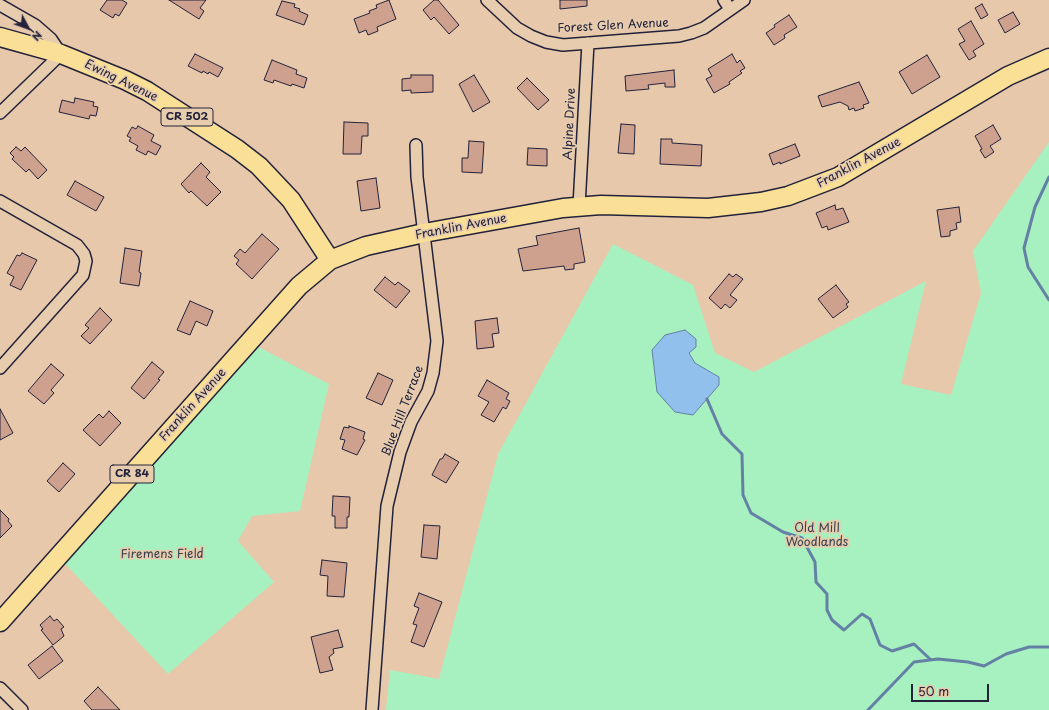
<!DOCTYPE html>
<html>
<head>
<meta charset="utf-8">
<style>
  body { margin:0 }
  #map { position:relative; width:1049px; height:710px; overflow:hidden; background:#e8c8ab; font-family:"Playpen Sans",sans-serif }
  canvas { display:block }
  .north { position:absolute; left:8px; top:8px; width:40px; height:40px; -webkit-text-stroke:3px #e7ccae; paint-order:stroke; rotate:131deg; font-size:11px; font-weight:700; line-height:16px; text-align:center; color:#22223b }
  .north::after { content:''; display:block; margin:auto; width:14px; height:18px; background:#22223b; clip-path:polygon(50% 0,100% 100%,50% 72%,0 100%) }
  .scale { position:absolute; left:911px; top:684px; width:78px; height:18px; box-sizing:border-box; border:2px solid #22223b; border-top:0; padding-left:5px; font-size:12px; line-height:14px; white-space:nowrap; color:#22223b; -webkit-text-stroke:3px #e7ccae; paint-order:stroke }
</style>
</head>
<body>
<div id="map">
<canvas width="1049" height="710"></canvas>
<div class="north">N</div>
<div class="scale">50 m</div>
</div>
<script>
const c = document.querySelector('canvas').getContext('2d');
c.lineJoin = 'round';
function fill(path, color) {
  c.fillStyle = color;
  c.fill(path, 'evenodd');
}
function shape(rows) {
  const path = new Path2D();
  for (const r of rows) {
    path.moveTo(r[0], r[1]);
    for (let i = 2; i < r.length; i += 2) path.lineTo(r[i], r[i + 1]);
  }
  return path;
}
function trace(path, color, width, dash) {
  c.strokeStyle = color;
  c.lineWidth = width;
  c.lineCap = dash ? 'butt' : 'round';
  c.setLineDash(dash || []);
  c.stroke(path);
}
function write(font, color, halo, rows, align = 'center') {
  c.font = font + ' "Playpen Sans",sans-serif';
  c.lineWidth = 3.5;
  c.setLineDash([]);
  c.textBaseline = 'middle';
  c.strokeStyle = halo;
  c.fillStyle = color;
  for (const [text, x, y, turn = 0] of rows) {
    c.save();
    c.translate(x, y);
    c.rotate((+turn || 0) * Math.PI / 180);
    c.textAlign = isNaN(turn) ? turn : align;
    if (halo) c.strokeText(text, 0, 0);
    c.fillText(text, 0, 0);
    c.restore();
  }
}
fill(shape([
  [1049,142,1049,710,386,710,390,670,439,679,498,454,613,244,693,285,715,353,754,372,926,281,901,384,951,395,981,293,973,251],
  [685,330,696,347,689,353,695,363,711,374,719,385,692,415],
  [249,342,329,384,300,511,252,516,238,541,274,582,168,674,58,556]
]), '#a7f0bf');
const water = shape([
  [685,330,696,339,696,347,689,353,695,363,719,377,719,385,693,415,675,412,657,392,652,350,665,335,685,330]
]);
fill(water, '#90c0eb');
trace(water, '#6481a5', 1);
trace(shape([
  [1049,177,1035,207,1024,248,1028,267,1049,300],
  [707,399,722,434,742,454,743,495,751,513,783,532,802,538,815,562,816,582,827,594,827,610,832,620,844,630,862,614,870,619,880,645,892,651,914,644,931,660],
  [868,710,914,662,938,659,968,662,984,666,1006,654,1029,647,1049,647]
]), '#6481a5', 3);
const building = shape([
  [107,0,122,0,127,3,119,16,115,14,113,18,100,10,107,0],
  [169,0,206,0,200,8,204,11,199,19,169,0],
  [389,0,396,19,377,27,378,31,368,35,366,30,359,33,354,19,370,13,369,11,377,8,376,5,389,0],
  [434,0,438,0,459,25,449,34,434,17,431,20,423,10,434,0],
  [560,0,587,0,587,6,560,9,560,0],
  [282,1,295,4,294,7,300,9,299,11,308,15,304,25,276,15,282,1],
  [982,4,988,15,981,19,975,8,982,4],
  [1013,12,1020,24,1005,33,998,20,1013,12],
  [789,15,797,27,784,35,785,38,774,45,766,33,775,27,774,25,789,15],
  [971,21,984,44,973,51,976,56,969,60,959,44,965,41,958,29,971,21],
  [195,54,223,68,218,77,209,72,208,74,203,71,202,73,188,66,195,54],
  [732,54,737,63,740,60,745,68,740,71,742,73,729,82,730,84,714,93,706,79,712,76,708,69,732,54],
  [927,55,940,77,912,94,899,72,927,55],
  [272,60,297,70,296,74,307,78,304,88,292,84,291,86,274,80,273,83,264,80,272,60],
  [674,70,675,87,665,87,665,83,648,85,649,89,626,91,625,76,674,70],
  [411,75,433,75,433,92,411,93,411,90,402,91,402,79,411,78,411,75],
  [474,75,490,102,473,112,459,84,474,75],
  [527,78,549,100,538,110,517,88,527,78],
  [859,82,869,103,863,105,864,108,855,111,854,108,849,110,848,106,840,102,822,107,818,96,859,82],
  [75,98,94,102,93,106,98,107,96,116,90,115,89,119,59,112,62,100,74,103,75,98],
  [344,122,368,123,368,136,362,136,361,154,343,154,344,122],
  [621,124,635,125,634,154,618,153,621,124],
  [993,125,1001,139,990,146,994,152,985,158,980,150,982,149,975,136,993,125],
  [138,126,154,135,151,141,161,146,156,155,148,151,146,155,136,150,138,146,129,141,131,138,127,136,132,127,136,129,138,126],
  [661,139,672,139,672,143,702,145,701,166,660,164,661,139],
  [469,141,484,142,482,173,462,172,462,158,468,158,469,141],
  [795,144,800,156,780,164,780,162,773,165,769,154,795,144],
  [16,147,21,151,25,147,47,170,38,179,29,169,26,172,12,159,14,157,10,153,16,147],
  [528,148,547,149,547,166,527,165,528,148],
  [201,163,210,172,206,177,221,192,207,206,191,191,189,193,181,184,201,163],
  [376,178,380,208,361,211,357,181,376,178],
  [75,181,104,197,96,211,67,195,75,181],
  [835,205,836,210,843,208,849,222,828,230,827,226,822,228,816,213,835,205],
  [959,207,961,222,956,223,957,229,950,231,950,236,941,237,937,210,959,207],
  [579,228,585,262,574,264,574,269,565,270,564,266,523,271,518,249,538,245,536,236,579,228],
  [262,234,279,249,252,279,236,264,239,260,234,256,240,249,245,253,262,234],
  [125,248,142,251,139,272,141,273,139,286,120,283,125,248],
  [22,253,37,260,21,290,10,285,14,277,7,273,17,255,20,256,22,253],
  [729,274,733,277,736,274,743,279,730,295,737,300,730,308,725,304,721,309,709,298,729,274],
  [385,277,395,285,398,282,410,291,396,308,374,290,385,277],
  [836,285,849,302,846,304,848,307,833,318,818,299,836,285],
  [190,301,213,311,207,326,196,321,190,335,177,330,190,301],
  [100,308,112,320,90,344,81,336,89,328,85,325,100,308],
  [497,318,499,333,492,334,494,347,477,349,475,321,497,318],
  [152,362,164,372,158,379,160,380,144,399,131,388,152,362],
  [51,364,64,375,51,390,54,393,44,404,28,391,51,364],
  [378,373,393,380,382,405,366,398,378,373],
  [487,380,509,393,506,399,510,401,506,409,503,407,494,422,481,415,489,402,478,396,487,380],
  [0,409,13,433,0,440,0,409],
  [109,411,121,423,100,446,83,430,99,414,103,418,109,411],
  [349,426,365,432,363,439,365,440,357,455,342,449,345,440,340,439,344,427,349,428,349,426],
  [445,454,459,462,446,483,432,475,440,459,442,459,445,454],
  [63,463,75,474,59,492,47,481,63,463],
  [333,496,350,497,349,517,347,517,347,528,335,528,335,516,332,516,333,496],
  [0,510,9,519,8,521,12,526,0,538,0,510],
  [424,525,440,526,437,559,421,557,424,525],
  [322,560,347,563,344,597,327,596,328,576,320,575,322,560],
  [419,593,442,602,424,647,411,642,417,625,413,624,419,608,414,606,419,593],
  [50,616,54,621,57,619,64,627,61,629,64,636,53,645,41,630,43,629,40,625,50,616],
  [338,630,343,647,333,649,334,653,329,657,333,670,320,673,311,637,338,630],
  [52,646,63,661,39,679,28,665,52,646],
  [98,687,120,710,92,710,84,701,98,687]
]);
fill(building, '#cea18f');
trace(building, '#22223b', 1);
const street = shape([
  [487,0,517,28,531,36,546,42,563,45,679,36,691,33,704,28,744,0],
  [724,0,730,9],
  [0,5,35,25,51,39,61,54,0,113],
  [0,201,77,245,84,254,86,261,83,275,0,368],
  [579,206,588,43],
  [0,688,22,710],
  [372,710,387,506,400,452,411,422,428,391,433,373,437,341,417,177,416,145]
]);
const primary = shape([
  [0,37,61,54,125,80,147,91,237,149,259,166,291,200,330,260],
  [0,622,299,286,330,260,366,246,424,233,563,208,601,205,708,208,761,202,788,196,838,177,1008,76,1049,58]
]);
trace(street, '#22223b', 14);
trace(primary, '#22223b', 21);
trace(street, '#e7ccae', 11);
trace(primary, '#fadf96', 18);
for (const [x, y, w] of [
  [187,117,52],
  [132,474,44]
]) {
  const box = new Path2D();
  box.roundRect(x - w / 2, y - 9, w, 18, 3);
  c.fillStyle = '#e7ccae';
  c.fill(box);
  trace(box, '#22223b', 1);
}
write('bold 11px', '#22223b', null, [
  ["CR 502",187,117],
  ["CR 84",132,474]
]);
write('12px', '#22223b', '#e7ccae', [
  ["Forest Glen Avenue",613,26,-3],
  ["Ewing Avenue",121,81,26],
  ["Alpine Drive",570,124,-87],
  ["Franklin Avenue",859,163,-28],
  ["Franklin Avenue",461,227,-11],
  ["Franklin Avenue",193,405,-48],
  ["Blue Hill Terrace",403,411,-69]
]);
write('12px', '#36414f', '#e7ccae', [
  ["Old Mill",817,529],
  ["Woodlands",817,543],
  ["Firemens Field",162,555]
]);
</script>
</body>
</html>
